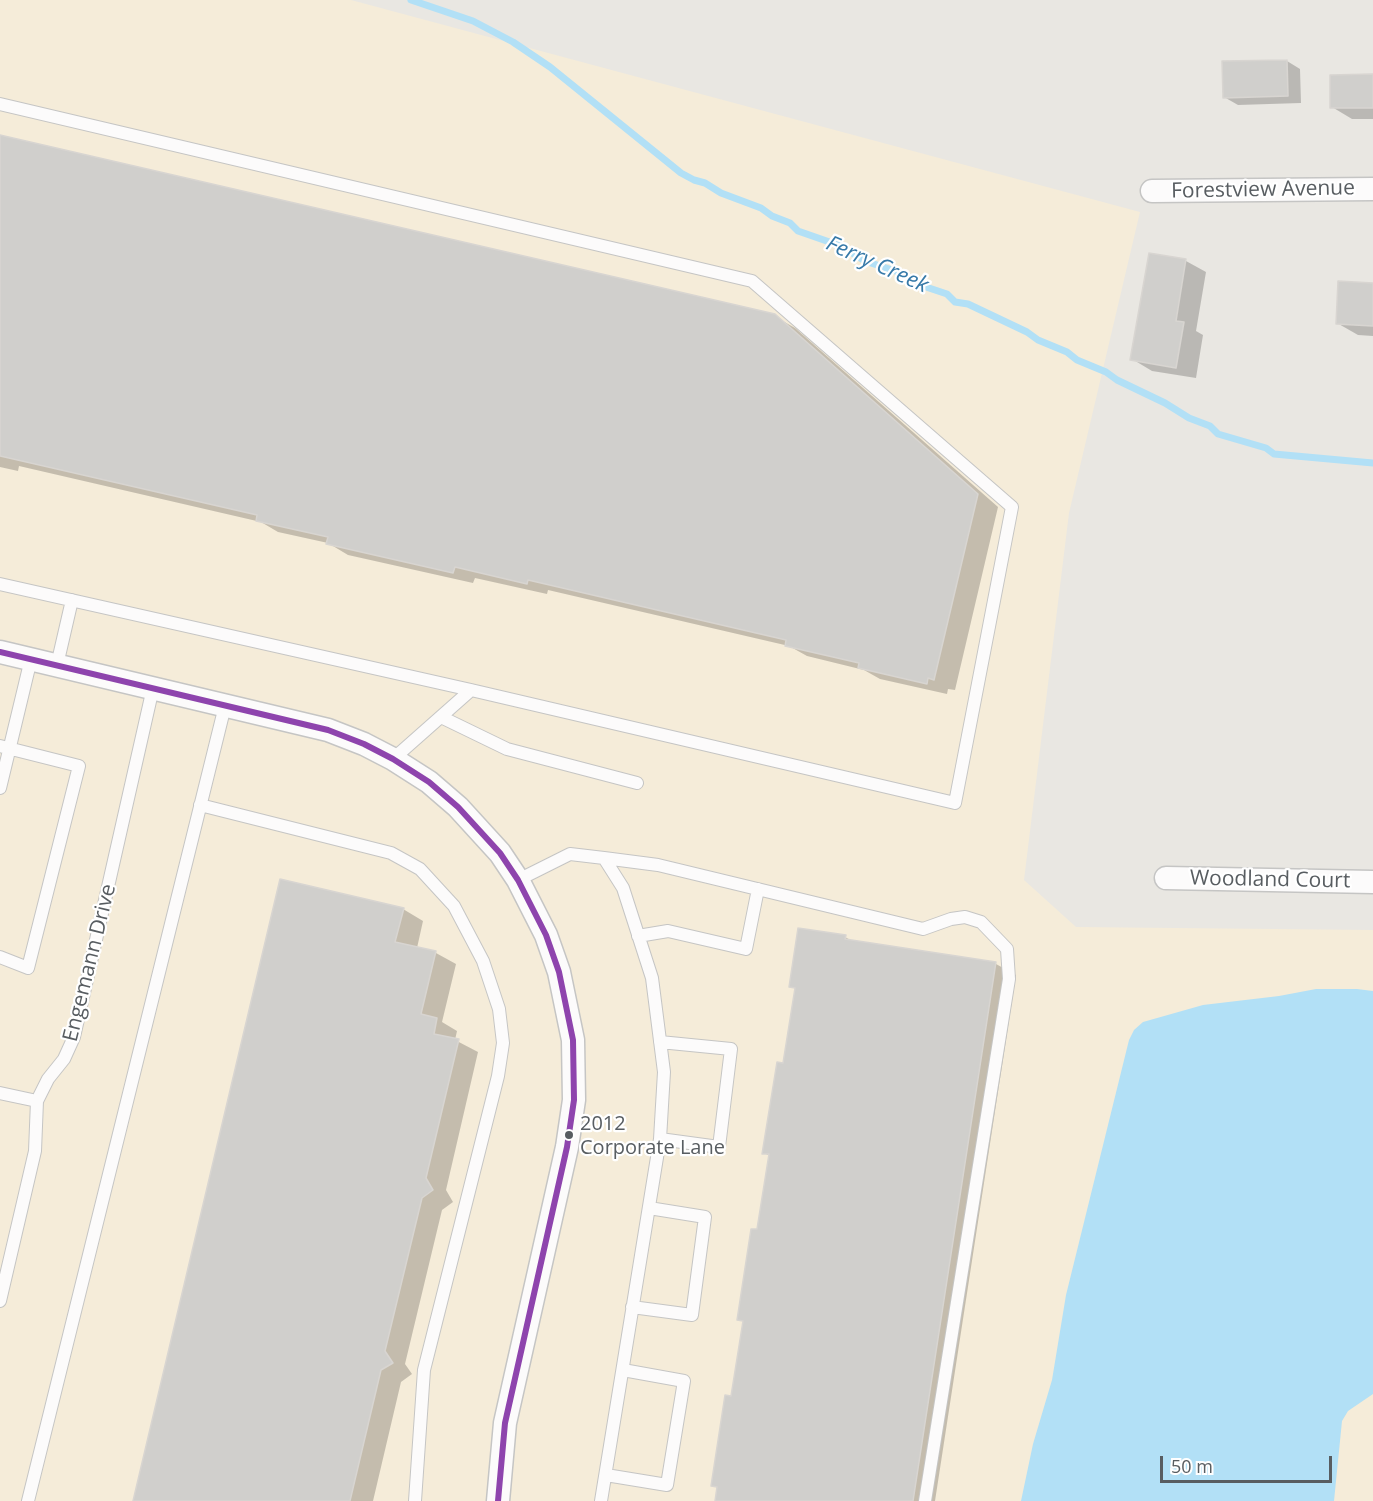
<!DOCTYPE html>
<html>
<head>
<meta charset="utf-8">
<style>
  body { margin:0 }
  #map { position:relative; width:1373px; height:1501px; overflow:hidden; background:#e9e7e2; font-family:"Open Sans",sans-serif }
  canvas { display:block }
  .scale { position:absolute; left:1160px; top:1456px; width:172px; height:27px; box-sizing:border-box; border:3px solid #585d61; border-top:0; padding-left:8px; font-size:18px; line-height:21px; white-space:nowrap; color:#585d61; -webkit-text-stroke:4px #fff; paint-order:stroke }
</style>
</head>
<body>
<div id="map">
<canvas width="1373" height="1501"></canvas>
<div class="scale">50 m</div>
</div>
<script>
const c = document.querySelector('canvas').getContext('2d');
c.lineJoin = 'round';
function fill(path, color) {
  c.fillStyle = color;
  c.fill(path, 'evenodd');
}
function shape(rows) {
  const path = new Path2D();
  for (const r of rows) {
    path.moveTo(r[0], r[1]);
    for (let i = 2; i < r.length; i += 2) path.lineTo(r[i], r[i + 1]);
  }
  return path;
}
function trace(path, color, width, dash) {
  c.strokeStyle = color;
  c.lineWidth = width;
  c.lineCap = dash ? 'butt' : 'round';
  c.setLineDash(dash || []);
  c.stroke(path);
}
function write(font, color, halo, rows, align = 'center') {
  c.font = font + ' "Open Sans",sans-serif';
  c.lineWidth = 4.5;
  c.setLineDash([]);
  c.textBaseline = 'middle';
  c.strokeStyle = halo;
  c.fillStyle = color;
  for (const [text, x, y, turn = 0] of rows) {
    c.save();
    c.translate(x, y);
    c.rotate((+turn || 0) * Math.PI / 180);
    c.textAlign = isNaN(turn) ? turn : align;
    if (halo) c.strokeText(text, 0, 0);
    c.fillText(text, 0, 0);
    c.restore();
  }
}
fill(shape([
  [0,0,351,0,1140,212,1069,513,1024,880,1076,927,1373,930,1373,1501,0,1501]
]), '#f5ecd9');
fill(shape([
  [1316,989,1357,989,1373,991,1373,1394,1348,1411,1342,1421,1334,1501,1021,1501,1033,1444,1052,1380,1066,1295,1129,1040,1134,1030,1143,1022,1203,1005,1279,996]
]), '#b2e0f6');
fill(shape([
  [1287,61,1300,69,1301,103,1238,105,1224,97],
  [1373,76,1373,119,1352,119,1332,107],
  [0,137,774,316,795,328,998,507,955,690,948,689,947,694,880,679,864,670,807,656,789,646,548,590,547,594,475,578,473,583,348,555,328,543,278,532,261,522,19,466,18,471,0,467],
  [1150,254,1186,261,1206,272,1196,331,1203,335,1196,378,1152,371,1132,359],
  [1373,285,1373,336,1358,335,1337,323],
  [403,909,423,921,417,948,436,953,456,964,442,1022,457,1031,455,1040,478,1052,446,1190,453,1202,442,1210,405,1364,412,1374,401,1382,373,1501,134,1501],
  [845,937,854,942,996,964,1016,975,935,1501,717,1501,719,1489,713,1485,732,1398,744,1322,739,1319,758,1231,770,1156,764,1153,784,1065,796,989,790,986]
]), '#0003');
trace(shape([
  [411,0,473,21,513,42,550,67,681,173,694,180,705,183,721,193,761,208,772,216,790,223,798,231,841,246,865,261,904,274,923,286,947,294,955,302,968,304,1027,332,1038,340,1067,352,1077,360,1106,372,1117,380,1165,403,1189,418,1210,426,1218,434,1266,448,1274,454,1373,463]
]), '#b2e0f6', 7);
const building = shape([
  [1287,60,1288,96,1223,98,1222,61,1287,60],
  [1373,74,1373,108,1330,108,1330,75,1373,74],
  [0,135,775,314,978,494,934,680,928,678,927,684,858,668,859,663,785,646,786,640,528,580,527,584,455,567,453,573,326,544,328,537,256,521,257,515,0,456,0,135],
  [1149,253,1186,259,1176,321,1184,322,1176,368,1130,360,1149,253],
  [1338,281,1373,283,1373,326,1336,324,1338,281],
  [280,879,404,908,395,942,436,951,421,1014,437,1018,434,1034,459,1039,426,1178,433,1190,422,1198,385,1351,393,1363,381,1370,350,1501,133,1501,280,879],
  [798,928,846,935,845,939,996,962,913,1501,715,1501,717,1487,711,1486,725,1395,731,1396,743,1321,737,1320,751,1229,757,1229,769,1154,762,1154,777,1062,783,1063,795,988,789,987,798,928]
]);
fill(building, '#d0cfcc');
trace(building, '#d8d5d1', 1.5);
const lane = shape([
  [0,104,752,281,1012,507,955,803,471,690,0,584],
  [57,665,72,600],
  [441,717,507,749,637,783],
  [0,746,79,766,28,968,0,957],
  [393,759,471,690],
  [0,788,31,659],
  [200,805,391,853,420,869,454,906,483,961,499,1009,503,1043,498,1076,424,1370,415,1501],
  [604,858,658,865,923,929,951,919,965,917,981,922,1007,949,1009,979,925,1501],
  [518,880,570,854,604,858,623,888,652,978,664,1072,660,1139,601,1501],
  [638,936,668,931,746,949,758,889],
  [0,1093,37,1101],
  [660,1139,719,1147,731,1049,660,1042],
  [0,1301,35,1151,37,1101,48,1079,64,1059,74,1037,153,688],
  [632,1307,692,1315,705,1217,649,1208],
  [606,1475,667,1485,684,1381,623,1370],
  [28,1501,225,706]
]);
const street = shape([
  [1152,191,1373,189],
  [0,652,328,730,364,744,393,759,429,782,458,807,500,853,518,880,546,935,559,972,573,1040,574,1100,567,1147,505,1423,498,1501],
  [1166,878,1373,882]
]);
trace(lane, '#c5c5c4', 14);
trace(street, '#c5c5c4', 25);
trace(lane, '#fcfbfb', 12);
trace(street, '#fcfbfb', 22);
trace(shape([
  [0,652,328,730,364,744,393,759,429,782,458,807,500,853,518,880,546,935,559,972,573,1040,574,1100,567,1147,505,1423,498,1501]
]), '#8e44ad', 6);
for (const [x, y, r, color] of [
  [569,1135,5,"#585d61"]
]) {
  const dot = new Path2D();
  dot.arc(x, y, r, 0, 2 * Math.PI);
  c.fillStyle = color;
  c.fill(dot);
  trace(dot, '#fff', 2);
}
write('20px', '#585d61', '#fff', [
  ["2012",580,1124],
  ["Corporate Lane",580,1148]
], 'left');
write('21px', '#585d61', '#fff', [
  ["Forestview Avenue",1263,190,-1],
  ["Woodland Court",1270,880,1],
  ["Engemann Drive",90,963,-76]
]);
write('italic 22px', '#3679a8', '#fff', [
  ["Ferry Creek",877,265,24]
]);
</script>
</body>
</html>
